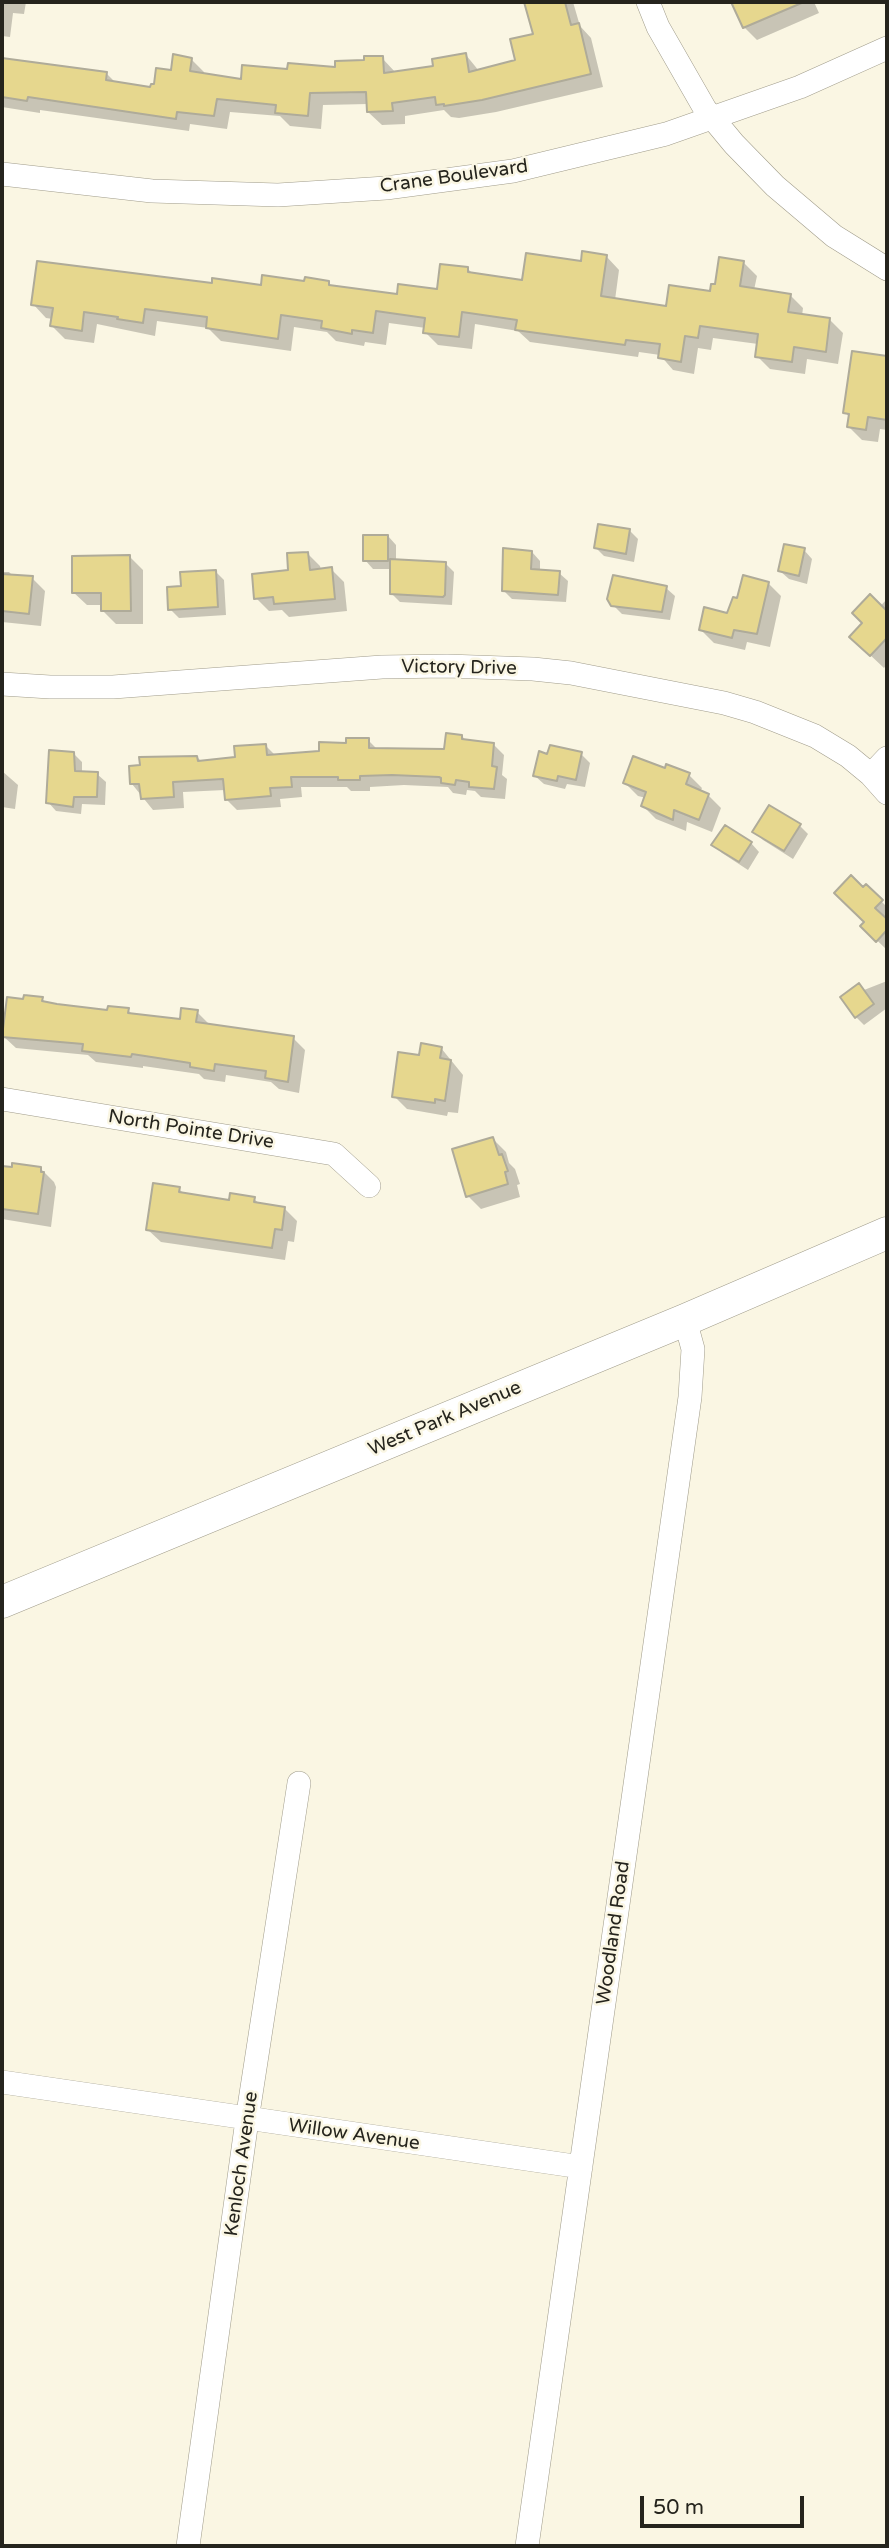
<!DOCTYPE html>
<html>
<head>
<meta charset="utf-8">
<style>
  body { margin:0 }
  #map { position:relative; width:889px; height:2548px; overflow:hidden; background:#faf6e3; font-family:"Varela Round",sans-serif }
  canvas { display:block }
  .frame { position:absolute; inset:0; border:4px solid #25241d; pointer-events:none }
  .scale { position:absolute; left:640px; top:2496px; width:164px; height:32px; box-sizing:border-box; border:4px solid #25241d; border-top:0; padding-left:9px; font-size:21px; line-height:24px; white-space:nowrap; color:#25241d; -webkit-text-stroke:5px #faf6e3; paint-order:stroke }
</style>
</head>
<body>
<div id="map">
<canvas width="889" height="2548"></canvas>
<div class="frame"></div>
<div class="scale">50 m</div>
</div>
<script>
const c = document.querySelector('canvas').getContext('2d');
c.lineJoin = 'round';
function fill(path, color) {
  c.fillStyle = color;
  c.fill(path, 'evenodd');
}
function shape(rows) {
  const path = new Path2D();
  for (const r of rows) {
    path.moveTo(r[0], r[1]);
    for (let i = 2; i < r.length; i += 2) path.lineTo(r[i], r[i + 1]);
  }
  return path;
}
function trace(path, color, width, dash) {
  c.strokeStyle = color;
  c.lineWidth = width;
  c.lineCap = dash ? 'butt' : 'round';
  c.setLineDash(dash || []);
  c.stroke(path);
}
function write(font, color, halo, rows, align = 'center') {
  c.font = font + ' "Varela Round",sans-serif';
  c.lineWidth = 5;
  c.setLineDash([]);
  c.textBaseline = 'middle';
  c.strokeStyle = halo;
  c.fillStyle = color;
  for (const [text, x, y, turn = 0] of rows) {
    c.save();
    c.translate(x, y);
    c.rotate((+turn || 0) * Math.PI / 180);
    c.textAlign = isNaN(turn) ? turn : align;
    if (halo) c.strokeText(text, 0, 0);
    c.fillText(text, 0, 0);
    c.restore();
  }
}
fill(shape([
  [2,2,26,2,24,14,13,13,10,37,2,36],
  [526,2,573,2,580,26,591,38,603,87,496,112,459,118,451,117,444,110,405,116,405,124,382,125,368,112,368,104,323,105,321,129,290,126,280,116,230,112,227,129,190,124,189,131,40,110,40,113,2,107,2,59,106,73,116,83,152,89,191,59,204,72,204,75,242,81,289,71,337,69,382,58,396,73,435,67,466,55,479,71,517,62,535,35],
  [733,2,814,2,819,13,757,40,744,27],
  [606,256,619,270,615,300,667,308,711,293,716,286,743,262,757,276,754,290,790,295,803,308,802,316,830,320,843,333,838,364,807,359,805,374,770,369,757,356,758,344,713,338,711,350,698,348,694,374,673,370,660,355,639,352,638,357,530,342,518,331,475,324,472,349,438,345,425,332,426,328,389,323,386,345,365,342,364,346,336,341,327,332,294,327,291,351,221,341,208,328,157,321,155,336,97,324,94,343,65,339,52,326,53,319,46,318,33,304,213,285,262,287,329,283,333,287,398,296,438,291,468,269,473,274,524,282],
  [854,353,887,358,887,430,880,429,878,442,862,440,849,427,850,418,845,412],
  [630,531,638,539,634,562,604,556,596,548],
  [388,536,396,545,396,561,445,563,454,572,452,605,400,602,391,593,392,569,373,569,365,560],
  [804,550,812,559,807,584,789,579,780,571],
  [532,552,540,561,540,571,559,573,568,581,566,602,512,599,503,590],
  [307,553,320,566,321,570,331,569,344,582,347,611,289,617,282,610,269,611,256,598,290,572],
  [130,557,143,570,143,624,116,624,103,611,103,605,87,605,73,592],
  [215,571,224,580,226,615,179,618,170,609,183,588],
  [2,572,9,572,13,576,32,578,45,591,41,626,2,622],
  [768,583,781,596,770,647,747,642,745,650,714,643,701,630,728,615,739,600],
  [666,588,675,596,670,620,622,614,613,605],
  [887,599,887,664,884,668,851,637],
  [462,736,467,742,493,744,504,755,502,775,507,779,505,799,481,797,475,791,467,790,466,795,453,793,448,787,404,785,370,787,370,791,351,791,347,787,301,787,302,797,280,799,281,807,237,810,226,799,225,790,183,792,184,808,153,810,132,784,197,757,202,762,237,759,266,746,276,756,321,753,368,740,378,750,446,751],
  [73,753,82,762,82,773,97,774,106,782,105,805,82,804,81,814,56,811,48,802],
  [581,754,590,763,585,787,567,784,565,789,544,784,535,776,549,756],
  [665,770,689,775,702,788,700,792,708,795,721,808,712,832,687,822,686,831,656,819,643,806,646,798,638,796,625,783],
  [2,771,18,785,15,809,2,807],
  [770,807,800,826,808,834,793,859,763,840,755,832],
  [751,843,759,852,748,870,722,853,714,845],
  [866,886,887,907,887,913,883,918,887,922,886,949,862,926,866,922,863,889],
  [887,981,887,1008,864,1025,856,1017,864,990],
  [42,999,46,1003,109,1012,128,1010,133,1015,181,1021,197,1012,209,1024,293,1038,305,1050,299,1093,279,1089,271,1082,226,1075,225,1082,204,1079,199,1074,143,1066,143,1068,96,1062,88,1055,16,1048,3,1036,25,1001],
  [441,1048,463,1075,458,1113,448,1112,447,1116,407,1109,394,1096,420,1057],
  [493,1139,506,1152,509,1163,515,1169,520,1184,517,1185,520,1197,481,1209,468,1196],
  [2,1167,40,1168,54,1182,56,1187,51,1227,2,1219],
  [179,1189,185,1195,230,1202,254,1199,261,1205,284,1208,297,1221,294,1242,288,1241,285,1260,161,1242,147,1229]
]), '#0003');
const building = shape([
  [524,2,565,2,571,25,579,23,591,74,482,100,444,106,444,104,436,105,435,97,392,103,393,111,367,112,366,92,310,93,308,116,275,113,276,105,217,99,214,116,177,112,176,119,28,97,27,101,2,97,2,58,107,72,106,80,150,87,151,84,154,84,156,68,171,70,173,54,192,58,190,71,241,79,242,65,287,69,288,63,335,67,335,61,364,60,364,56,383,56,384,73,433,66,432,59,466,53,469,72,515,60,510,39,533,34,524,2],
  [731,2,804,2,743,28,731,2],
  [582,251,607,255,601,296,666,306,669,285,710,291,711,284,715,284,719,257,744,261,740,286,791,294,788,312,830,318,826,352,794,347,792,362,755,357,758,334,700,326,698,338,685,336,681,362,658,358,660,344,626,340,625,345,515,330,517,320,462,312,459,337,423,333,425,318,376,311,373,333,352,330,352,334,321,328,322,321,281,315,278,339,206,328,207,317,145,309,143,323,117,319,118,317,84,312,82,331,50,326,53,308,31,305,37,261,212,283,212,278,261,285,262,275,304,281,305,277,329,281,329,285,397,294,398,284,437,289,440,264,468,267,468,272,522,280,526,253,581,261,582,251],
  [852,351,887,356,887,420,868,417,866,430,847,427,849,414,843,413,852,351],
  [598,524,630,529,626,554,594,548,598,524],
  [363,535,388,535,388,561,363,561,363,535],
  [784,544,805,548,799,576,778,571,784,544],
  [503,548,532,551,531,569,560,571,558,595,502,591,503,548],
  [308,552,310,570,332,567,335,599,274,604,273,597,254,599,252,574,288,570,287,553,308,552],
  [130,555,131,611,101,611,101,593,72,593,72,556,130,555],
  [390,559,446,562,445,595,443,597,390,594,390,559],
  [216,570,218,607,168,610,167,587,181,586,180,572,216,570],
  [2,574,33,576,29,614,2,611,2,574],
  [613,575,667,586,662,612,611,606,607,599,613,575],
  [743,575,769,582,757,634,734,630,732,638,699,630,704,607,727,613,733,597,737,598,743,575],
  [870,594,887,611,887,638,870,656,849,637,862,623,852,613,870,594],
  [446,733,462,735,462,739,494,743,492,766,497,767,494,789,469,787,469,782,456,780,455,785,441,783,441,778,439,777,392,775,360,776,360,780,338,780,338,777,291,777,292,787,270,788,271,796,225,800,223,779,173,782,174,797,141,799,139,784,130,784,129,766,140,765,139,757,197,756,198,761,235,757,234,746,266,744,267,755,319,751,319,742,346,743,346,738,369,738,369,748,444,749,446,733],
  [550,745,582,752,576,780,558,776,557,781,533,776,539,751,547,754,550,745],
  [49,750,74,752,75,771,98,772,97,797,74,797,73,807,46,803,49,750],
  [633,756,665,768,666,764,690,773,686,784,709,794,699,820,674,810,673,820,641,806,646,792,623,783,633,756],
  [769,805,801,824,784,851,752,832,769,805],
  [725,825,752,842,739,862,711,845,725,825],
  [851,875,863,887,866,884,883,900,875,908,887,919,887,930,876,942,860,926,864,922,834,893,851,875],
  [859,983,874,1004,855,1018,840,997,859,983],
  [24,995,43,997,42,1001,57,1004,107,1010,108,1006,129,1008,128,1013,180,1019,181,1008,198,1010,196,1022,294,1036,288,1082,265,1078,266,1071,215,1064,214,1071,190,1067,190,1063,132,1054,131,1057,82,1051,83,1044,2,1037,7,997,23,999,24,995],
  [421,1043,442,1047,440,1058,451,1060,445,1101,435,1099,435,1103,392,1097,398,1052,419,1055,421,1043],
  [493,1137,499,1155,502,1154,508,1171,505,1172,508,1184,466,1197,452,1149,493,1137],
  [12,1163,41,1167,41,1172,44,1172,38,1214,2,1209,2,1166,12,1167,12,1163],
  [153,1183,180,1187,179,1192,229,1200,230,1193,255,1197,254,1202,285,1207,282,1230,275,1229,272,1248,146,1230,153,1183]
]);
fill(building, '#e6d78e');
trace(building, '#afab99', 2);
const minor = shape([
  [648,2,658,27,705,109,734,144,775,186,834,236,887,269],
  [2,174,152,191,278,195,386,188,513,171,666,134,800,87,887,48],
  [2,684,50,687,113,687,382,667,447,666,533,669,571,673,724,703,755,712,815,736,848,756,871,775,887,793],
  [871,775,887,758],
  [2,1099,334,1154,369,1186],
  [2,2082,581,2167],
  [188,2546,247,2120,299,1783],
  [527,2546,690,1397,693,1349,685,1320]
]);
const secondary = shape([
  [2,1602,685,1320,887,1233]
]);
trace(minor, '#a09c8b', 24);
trace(secondary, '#a09c8b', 33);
trace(minor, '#fff', 23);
trace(secondary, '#fff', 32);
write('19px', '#25241d', '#faf6e3', [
  ["Crane Boulevard",454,177,-8],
  ["Victory Drive",459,668,1],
  ["North Pointe Drive",191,1130,9],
  ["West Park Avenue",445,1419,-23],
  ["Woodland Road",614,1933,-82],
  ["Willow Avenue",354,2135,8],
  ["Kenloch Avenue",242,2164,-82]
]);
</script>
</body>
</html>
